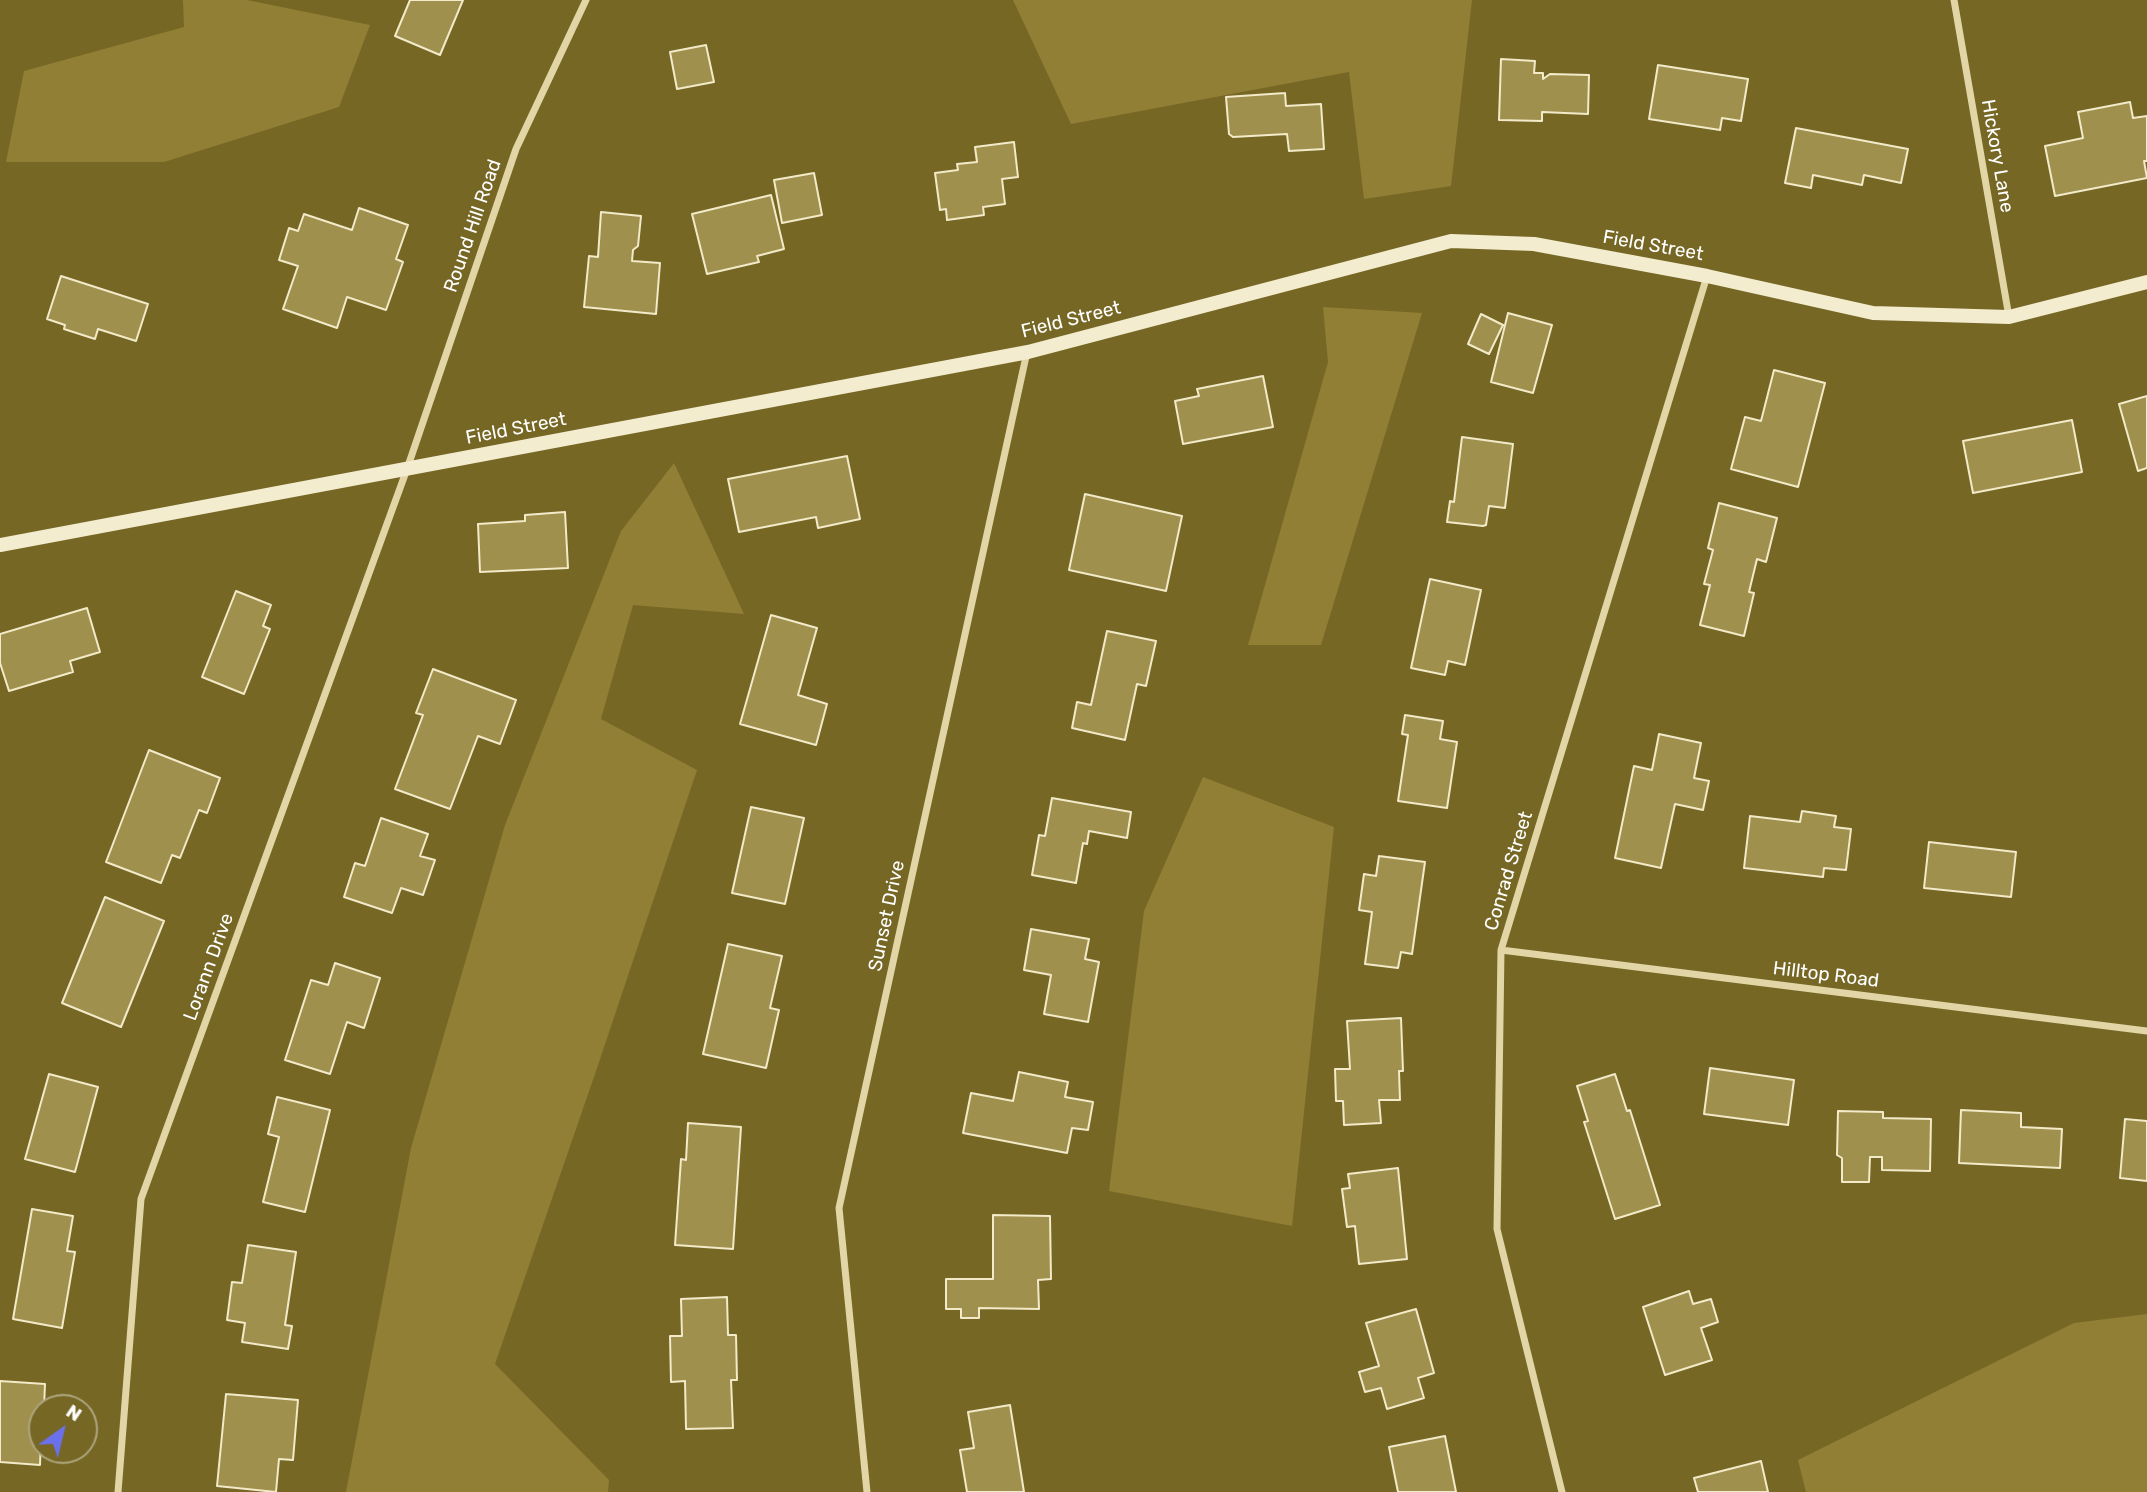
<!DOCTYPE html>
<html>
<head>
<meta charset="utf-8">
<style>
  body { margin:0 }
  #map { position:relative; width:2147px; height:1492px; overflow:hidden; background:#766725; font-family:Rubik,sans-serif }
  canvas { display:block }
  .north { position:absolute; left:28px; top:1394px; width:70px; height:70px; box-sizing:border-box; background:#766725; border:2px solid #ada47c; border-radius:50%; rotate:34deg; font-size:19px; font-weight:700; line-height:28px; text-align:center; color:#fff }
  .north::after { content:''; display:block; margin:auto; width:24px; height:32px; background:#6b70eb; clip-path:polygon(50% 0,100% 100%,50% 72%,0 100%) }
</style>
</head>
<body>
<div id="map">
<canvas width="2147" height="1492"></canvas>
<div class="north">N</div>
</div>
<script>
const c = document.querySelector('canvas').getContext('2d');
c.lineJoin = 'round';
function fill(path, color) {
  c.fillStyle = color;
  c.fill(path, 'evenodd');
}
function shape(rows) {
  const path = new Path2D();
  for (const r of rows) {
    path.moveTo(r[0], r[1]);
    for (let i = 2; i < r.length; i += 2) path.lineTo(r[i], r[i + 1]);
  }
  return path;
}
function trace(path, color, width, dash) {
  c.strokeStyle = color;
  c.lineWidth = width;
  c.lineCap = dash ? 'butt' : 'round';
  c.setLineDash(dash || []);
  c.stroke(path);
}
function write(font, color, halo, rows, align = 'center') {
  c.font = font + ' Rubik,sans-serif';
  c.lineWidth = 5;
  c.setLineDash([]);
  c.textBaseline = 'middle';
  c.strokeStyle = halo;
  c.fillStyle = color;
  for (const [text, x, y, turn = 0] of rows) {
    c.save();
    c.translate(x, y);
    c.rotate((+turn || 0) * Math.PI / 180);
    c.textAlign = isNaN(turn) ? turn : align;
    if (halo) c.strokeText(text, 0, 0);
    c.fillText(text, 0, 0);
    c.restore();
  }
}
fill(shape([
  [183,0,247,0,370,25,339,107,164,162,6,162,24,71,184,27],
  [1013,0,1472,0,1451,186,1364,199,1349,72,1071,124],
  [1323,307,1422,313,1321,645,1248,645,1328,362],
  [674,463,744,614,633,605,601,719,697,770,596,1071,495,1364,609,1480,608,1492,346,1492,411,1148,505,825,621,531],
  [1203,777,1334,827,1292,1226,1109,1191,1144,911],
  [2147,1314,2147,1492,1806,1492,1798,1460,2074,1323]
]), '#917f36');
const building = shape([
  [410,0,463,0,440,55,395,36,410,0],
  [706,45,714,82,677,89,670,52,706,45],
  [1501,59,1535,61,1534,73,1543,73,1543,79,1550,74,1589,75,1588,114,1542,112,1542,121,1499,120,1501,59],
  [1658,65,1748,79,1741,121,1722,118,1720,130,1649,119,1658,65],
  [1285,93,1286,106,1321,104,1324,149,1289,151,1287,134,1233,137,1229,134,1226,97,1285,93],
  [2130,102,2133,118,2147,116,2147,161,2144,161,2147,178,2055,196,2045,146,2083,138,2078,112,2130,102],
  [1796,128,1908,149,1901,183,1864,175,1862,185,1813,175,1811,188,1785,183,1796,128],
  [1014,142,1018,177,1002,179,1005,204,983,207,984,215,947,220,946,209,940,210,935,173,958,170,957,164,977,162,975,147,1014,142],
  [814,173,822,215,782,223,774,180,814,173],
  [771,195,784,249,757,256,759,262,707,274,692,214,771,195],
  [359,208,408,225,396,259,403,262,386,310,347,297,337,328,283,309,298,266,279,260,289,228,298,231,304,214,352,230,359,208],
  [601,212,641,216,638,246,633,250,632,261,660,263,656,314,584,307,589,256,598,257,601,212],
  [61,276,148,304,136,341,98,329,95,339,64,329,65,325,47,319,61,276],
  [1508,313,1552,325,1533,393,1491,382,1508,313],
  [1481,314,1503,325,1489,354,1468,344,1481,314],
  [1774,370,1825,383,1798,487,1731,469,1745,417,1761,421,1774,370],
  [1263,376,1273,427,1183,444,1175,401,1199,396,1197,389,1263,376],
  [2147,396,2147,468,2138,471,2119,404,2147,396],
  [2072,420,2082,472,1973,493,1963,441,2072,420],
  [1462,437,1513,444,1505,508,1489,506,1486,525,1483,526,1447,522,1450,501,1454,502,1462,437],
  [847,456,860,519,818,528,816,517,739,532,728,479,847,456],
  [1085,494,1182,516,1166,591,1069,570,1085,494],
  [1719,503,1777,518,1766,562,1757,559,1749,592,1754,593,1744,636,1700,625,1710,585,1704,584,1713,550,1708,548,1719,503],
  [565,512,568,568,480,572,478,524,525,521,525,515,565,512],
  [1430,579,1481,590,1465,665,1448,661,1445,675,1411,668,1430,579],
  [236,591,271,605,263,626,270,629,244,694,202,677,236,591],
  [87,608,100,652,70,661,73,672,9,691,0,663,0,634,87,608],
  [771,615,817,628,798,695,827,704,816,745,740,724,771,615],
  [1107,631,1156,641,1146,686,1137,684,1125,740,1072,728,1077,702,1091,705,1107,631],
  [433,669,516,700,500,744,478,736,450,809,395,789,423,715,416,713,433,669],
  [1405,715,1443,721,1440,739,1457,742,1447,808,1398,801,1408,735,1402,734,1405,715],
  [1659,734,1701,743,1694,778,1709,781,1703,810,1675,804,1661,868,1615,858,1634,766,1652,770,1659,734],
  [149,750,220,778,207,813,199,810,180,858,172,855,161,883,106,862,149,750],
  [1052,798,1131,812,1127,838,1089,831,1087,844,1083,843,1076,883,1032,875,1039,835,1045,836,1052,798],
  [751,807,804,818,785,904,732,893,751,807],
  [1802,811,1836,816,1834,827,1851,829,1846,870,1824,868,1823,877,1744,868,1750,816,1800,822,1802,811],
  [381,818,428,834,420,856,435,860,423,895,401,888,392,913,344,897,355,863,365,866,381,818],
  [1929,842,2016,852,2011,897,1924,888,1929,842],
  [1379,856,1425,862,1412,954,1401,952,1398,968,1365,964,1372,912,1359,910,1364,874,1376,876,1379,856],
  [105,897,164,921,121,1027,62,1003,105,897],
  [1031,929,1089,939,1085,959,1099,962,1088,1022,1044,1014,1051,975,1024,970,1031,929],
  [728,944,782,956,770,1008,779,1010,766,1068,703,1054,728,944],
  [335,963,380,978,364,1028,347,1022,330,1074,285,1060,311,980,328,985,335,963],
  [1401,1018,1403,1071,1399,1071,1400,1100,1379,1100,1381,1123,1344,1125,1343,1101,1336,1101,1335,1069,1350,1069,1347,1021,1401,1018],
  [1710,1068,1794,1080,1788,1125,1704,1114,1710,1068],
  [1019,1072,1068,1082,1065,1097,1093,1102,1088,1130,1072,1128,1067,1153,963,1133,971,1093,1013,1101,1019,1072],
  [49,1074,98,1087,75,1172,25,1159,49,1074],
  [1615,1074,1627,1111,1630,1110,1660,1205,1615,1219,1584,1122,1588,1121,1577,1086,1615,1074],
  [277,1097,330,1110,305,1212,263,1202,279,1137,268,1134,277,1097],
  [1961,1110,2021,1113,2021,1127,2062,1129,2060,1168,1959,1163,1961,1110],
  [1838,1111,1883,1112,1883,1118,1931,1119,1930,1171,1882,1170,1882,1157,1870,1157,1869,1182,1842,1182,1842,1158,1837,1155,1838,1111],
  [2125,1119,2147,1121,2147,1181,2120,1178,2125,1119],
  [688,1123,741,1127,733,1249,675,1245,681,1159,686,1160,688,1123],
  [1398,1168,1407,1259,1359,1264,1355,1226,1347,1227,1342,1189,1350,1188,1348,1174,1398,1168],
  [32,1209,73,1216,67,1251,75,1252,62,1328,13,1319,32,1209],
  [993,1215,1050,1216,1051,1279,1038,1280,1039,1309,979,1308,979,1318,961,1318,961,1309,946,1309,946,1279,993,1279,993,1215],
  [248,1245,296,1252,285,1325,292,1326,288,1349,242,1342,245,1323,227,1320,232,1282,242,1283,248,1245],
  [1689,1291,1693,1304,1711,1299,1718,1322,1701,1328,1712,1360,1665,1375,1643,1307,1689,1291],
  [727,1297,728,1335,736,1335,737,1380,731,1380,733,1428,686,1429,685,1381,671,1382,670,1336,682,1336,681,1299,727,1297],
  [1416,1309,1434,1373,1418,1378,1424,1398,1387,1409,1381,1388,1365,1392,1359,1372,1379,1366,1366,1323,1416,1309],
  [0,1381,45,1384,44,1408,42,1408,40,1465,0,1462,0,1381],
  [226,1394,298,1400,293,1460,279,1459,276,1492,217,1486,226,1394],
  [1010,1405,1024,1492,967,1492,960,1450,974,1448,968,1412,1010,1405],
  [1445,1436,1456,1492,1398,1492,1389,1447,1445,1436],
  [1761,1461,1768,1492,1698,1492,1694,1478,1761,1461]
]);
fill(building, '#a0904e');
trace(building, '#f2eac8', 2);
trace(shape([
  [1954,0,2009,317],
  [1501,950,2147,1031],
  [118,1492,141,1199,407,469,516,149,586,0],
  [867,1492,839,1208,1027,352],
  [1562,1492,1497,1229,1501,950,1707,276]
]), '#e2d6a6', 7);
trace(shape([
  [0,545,1028,352,1451,241,1534,244,1707,276,1873,313,2009,317,2147,282]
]), '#f3eccf', 14);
write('19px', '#fff', '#766725', [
  ["Hickory Lane",1997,156,80],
  ["Round Hill Road",473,226,-71],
  ["Field Street",1653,246,10],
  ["Field Street",1071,320,-14],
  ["Field Street",516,429,-11],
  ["Conrad Street",1509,871,-73],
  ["Sunset Drive",887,916,-78],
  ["Lorann Drive",209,967,-70],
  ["Hilltop Road",1826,975,7]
]);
</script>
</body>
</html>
